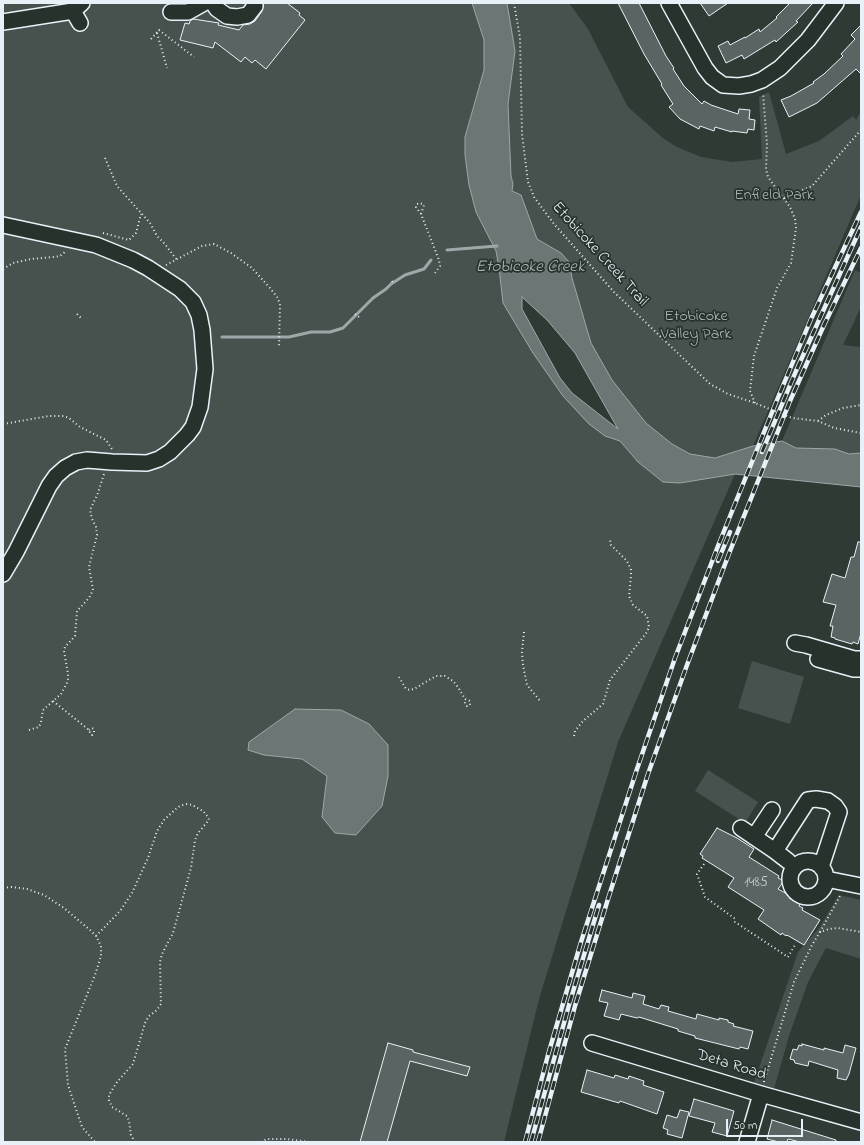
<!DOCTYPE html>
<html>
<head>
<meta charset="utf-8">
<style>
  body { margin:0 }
  #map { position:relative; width:864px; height:1145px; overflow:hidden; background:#2e3b35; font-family:"Indie Flower",sans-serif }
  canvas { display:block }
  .frame { position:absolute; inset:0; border:4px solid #e8f1f8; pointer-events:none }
  .scale { position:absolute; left:726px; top:1119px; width:77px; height:18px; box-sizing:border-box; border:2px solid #e8f1f8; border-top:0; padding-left:5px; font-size:12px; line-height:14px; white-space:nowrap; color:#e8f1f8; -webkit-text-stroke:3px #26332d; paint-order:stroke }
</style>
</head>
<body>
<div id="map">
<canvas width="864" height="1145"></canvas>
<div class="frame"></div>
<div class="scale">50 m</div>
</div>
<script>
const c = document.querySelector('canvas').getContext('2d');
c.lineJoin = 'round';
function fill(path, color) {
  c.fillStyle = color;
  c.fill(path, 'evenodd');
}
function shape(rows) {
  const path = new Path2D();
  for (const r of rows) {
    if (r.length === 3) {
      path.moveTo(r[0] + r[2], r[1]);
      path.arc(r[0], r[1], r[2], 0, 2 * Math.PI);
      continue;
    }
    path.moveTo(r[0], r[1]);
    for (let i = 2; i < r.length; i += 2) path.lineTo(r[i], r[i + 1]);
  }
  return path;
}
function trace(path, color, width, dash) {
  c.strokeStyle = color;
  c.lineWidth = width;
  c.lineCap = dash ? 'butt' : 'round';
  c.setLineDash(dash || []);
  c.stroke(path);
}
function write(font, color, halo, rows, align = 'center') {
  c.font = font + ' "Indie Flower",sans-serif';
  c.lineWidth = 3.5;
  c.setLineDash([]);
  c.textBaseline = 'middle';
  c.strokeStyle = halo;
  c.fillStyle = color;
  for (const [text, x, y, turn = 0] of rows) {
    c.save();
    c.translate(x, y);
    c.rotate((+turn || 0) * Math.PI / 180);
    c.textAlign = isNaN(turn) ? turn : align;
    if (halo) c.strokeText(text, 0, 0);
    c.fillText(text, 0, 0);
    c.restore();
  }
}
fill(shape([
  [3,3,472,3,484,40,484,70,465,137,476,212,496,251,499,268,503,303,533,353,563,396,605,436,620,441,638,462,663,482,680,483,735,474,618,742,539,999,504,1142,3,1142],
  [507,3,569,3,588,29,628,107,664,139,677,147,701,157,732,162,762,159,759,97,769,92,786,154,819,141,853,116,856,120,861,111,861,195,753,446,715,458,690,454,672,444,646,423,612,380,591,343,572,278,569,263,561,253,537,239,521,195,512,191,513,184,511,176,508,104,515,51],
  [855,270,861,273,861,307,843,345,861,347,861,453,849,454,835,449,796,448,782,441],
  [752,661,804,677,790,724,738,708],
  [708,770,758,802,745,823,695,791],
  [839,895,861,900,861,959,826,948,808,982,789,1036,774,1089,754,1083,798,952,819,928]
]), '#45524e');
const water = shape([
  [472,3,507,3,515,51,508,104,511,176,513,184,512,191,521,195,537,239,561,253,570,263,572,278,591,343,612,380,646,423,672,444,690,454,715,458,753,446,782,441,796,448,835,449,849,454,861,453,861,487,735,474,680,483,663,482,638,462,620,441,605,436,589,424,563,396,533,353,503,303,499,268,496,251,476,212,469,185,465,155,465,137,484,70,484,40,472,3],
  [522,297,547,320,575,353,618,429,572,393,560,378,522,309,522,297],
  [295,709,341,710,369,724,388,745,388,776,382,806,356,835,335,833,322,817,327,776,302,759,264,755,248,750,249,742,295,709]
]);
fill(water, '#6b7775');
trace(water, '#9da8a9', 1);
trace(shape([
  [447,250,497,246],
  [222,337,289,337,311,332,330,332,343,328,373,298,386,289,391,284,405,275,424,269,431,260]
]), '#9da8a9', 3);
const building = shape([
  [263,3,287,3,300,13,299,15,305,20,266,69,255,60,252,63,245,57,241,62,215,42,213,48,180,40,185,23,189,24,190,21,193,19,219,23,218,25,239,30,243,25,250,24,255,21,262,11,263,3],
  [618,3,639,3,666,56,674,68,673,69,684,86,702,104,704,101,711,105,738,114,739,109,750,110,749,119,755,120,754,130,748,129,747,133,732,131,732,132,715,127,714,131,700,126,699,129,680,119,669,107,673,104,661,85,662,84,644,54,618,3],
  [700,3,728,3,709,16,700,3],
  [790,3,813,3,796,21,798,22,776,42,775,40,744,59,742,55,726,63,718,46,728,41,730,45,745,37,745,38,759,29,760,32,777,18,776,17,790,3],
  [861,25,861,74,856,69,817,103,789,117,781,100,791,96,814,83,813,82,824,74,843,56,841,54,855,39,851,35,861,25],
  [858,542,861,542,861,633,858,644,853,642,852,644,835,639,835,638,831,637,833,626,830,626,836,605,823,602,832,574,845,578,851,557,854,557,858,542],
  [717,828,737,838,754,849,749,857,779,876,778,878,784,881,778,889,791,896,789,898,800,904,799,906,803,908,802,910,820,920,804,945,787,935,786,936,782,933,781,935,758,919,764,910,728,887,734,878,702,858,703,856,700,854,717,828],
  [602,990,632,998,633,993,645,996,643,1004,659,1009,661,1005,669,1007,668,1011,696,1019,697,1014,719,1020,719,1018,728,1020,728,1022,734,1024,733,1026,753,1031,748,1049,740,1047,739,1049,695,1038,695,1036,678,1031,678,1029,639,1017,637,1018,621,1014,619,1020,604,1016,608,1003,599,1001,602,990],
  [388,1043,413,1050,413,1052,470,1067,467,1076,410,1061,387,1142,360,1142,388,1043],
  [802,1044,824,1050,824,1048,843,1053,845,1045,856,1048,849,1074,846,1080,837,1078,838,1070,809,1061,808,1066,795,1063,794,1060,790,1059,793,1049,797,1050,799,1045,802,1046,802,1044],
  [587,1070,614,1078,615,1075,628,1079,629,1076,644,1081,643,1085,664,1092,657,1114,620,1101,619,1103,581,1092,587,1070],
  [694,1099,734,1111,727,1136,712,1132,715,1123,689,1116,694,1099],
  [680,1110,689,1112,682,1138,667,1134,668,1130,663,1128,667,1115,677,1118,680,1110],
  [772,1120,836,1140,836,1142,800,1142,788,1139,787,1142,779,1142,767,1139,772,1120]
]);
fill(building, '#596563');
trace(building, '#e8f1f8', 1);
const minor = shape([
  [213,3,217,9,227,16,237,17,248,15,255,6,254,3],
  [669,3,705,68,712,77,723,85,739,86,751,84,762,80,780,68,808,40,836,3],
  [171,12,188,12,204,3],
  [3,22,73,11],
  [80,23,73,11,82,3],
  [3,225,96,245,133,260,148,268,180,289,193,302,199,315,202,330,205,369,200,407,193,427,187,435,170,452,159,459,147,463,112,462,87,460,76,462,65,468,56,476,49,486,16,552,3,574],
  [795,643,806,645,854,659,861,659],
  [818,659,854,669,861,669],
  [741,828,775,851],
  [754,837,772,810],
  [808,879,18],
  [788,861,775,851,808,800,816,799,828,801,835,806,839,812,821,867],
  [826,879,861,886],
  [592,1043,761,1094,861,1122],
  [747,1142,761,1094]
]);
trace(minor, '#e8f1f8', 18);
trace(shape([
  [514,3,520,38,522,134,528,182,534,197,554,224,614,292,710,384,728,394,755,403,792,418,818,421,834,428,861,433],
  [157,33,167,68],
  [151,39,159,30,194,57],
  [105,158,117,186,150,223,157,236,165,244,176,259],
  [784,198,812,186,861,130],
  [421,214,424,205,420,203,417,204,416,207,421,214,439,260,440,266,435,273],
  [103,233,129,240,136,233,141,214],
  [166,265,202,246,214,244,231,253,252,268,270,288,277,297,280,304,279,347],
  [3,269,13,263,31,259,54,257,60,256,66,251],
  [392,281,394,284],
  [77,314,81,318],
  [355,314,359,317],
  [755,403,750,391,754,356,777,288,791,263,796,228,795,219,790,207,773,184,768,177,766,169,767,144,763,93],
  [818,421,826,415,843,408,861,405],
  [3,424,49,416,64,416,69,418,80,427,106,440,112,449],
  [524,632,522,652,523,665,527,685,541,702],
  [399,677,406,689,410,690,414,689,436,676,445,676,453,681,458,687,465,699,470,701,470,705,467,706,465,704,465,699],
  [53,701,89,730,90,733,92,735,94,733,94,729,92,728,89,730],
  [29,730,39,727,41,722,43,710,61,694,68,681,68,674,64,651,65,647,75,636,77,611,89,598,93,590,89,567,97,535,96,527,92,519,90,510,98,493,104,474],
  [574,736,575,731,583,721,603,704,610,680,647,632,649,627,647,616,633,605,629,596,631,576,631,570,627,561,611,545,610,540],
  [704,864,697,874,705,897,734,918,735,922,788,957,796,943],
  [3,888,11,887,27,889,44,895,64,908,90,930,96,936,101,946,101,956,95,975,65,1049,68,1085,82,1127,95,1142],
  [820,932,841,894],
  [96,936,120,911,132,893,148,858,157,831,164,820,178,807,183,805,187,804,192,805,203,811,208,817,209,820,198,833,195,840,191,868,173,933,162,954,160,962,161,1004,157,1010,149,1016,145,1023,133,1064,117,1082,109,1095,109,1100,112,1107,127,1116,129,1121,131,1135,135,1142],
  [764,1082,794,982,812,945,820,932,829,929,838,928,861,932],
  [261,1142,267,1139,287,1139,310,1142]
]), '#e8f1f8', 2, [1, 3]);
trace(minor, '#26332d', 15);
const rail = shape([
  [762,452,796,371,861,227],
  [718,561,730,532],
  [525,1142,548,1055,581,942,637,769,675,658,718,546,777,400,811,319,861,212],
  [531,1142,569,1005,599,905],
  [538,1142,575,1006,608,899,648,774,687,665,730,551,790,401,824,325,861,248]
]);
trace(rail, '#e8f1f8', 4.5);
trace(rail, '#26332d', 3, [9]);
write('14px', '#c4ced3', null, [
  ["1485",756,884]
]);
write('16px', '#afb9bc', '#26332d', [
  ["Enfield Park",774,196],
  ["Etobicoke",696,317],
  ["Valley Park",696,335]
]);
write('16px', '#e8f1f8', '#26332d', [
  ["Etobicoke Creek Trail",599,255,48],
  ["Deta Road",731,1066,17]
]);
write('italic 17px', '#b0babd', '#26332d', [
  ["Etobicoke Creek",530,268]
]);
</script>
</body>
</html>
